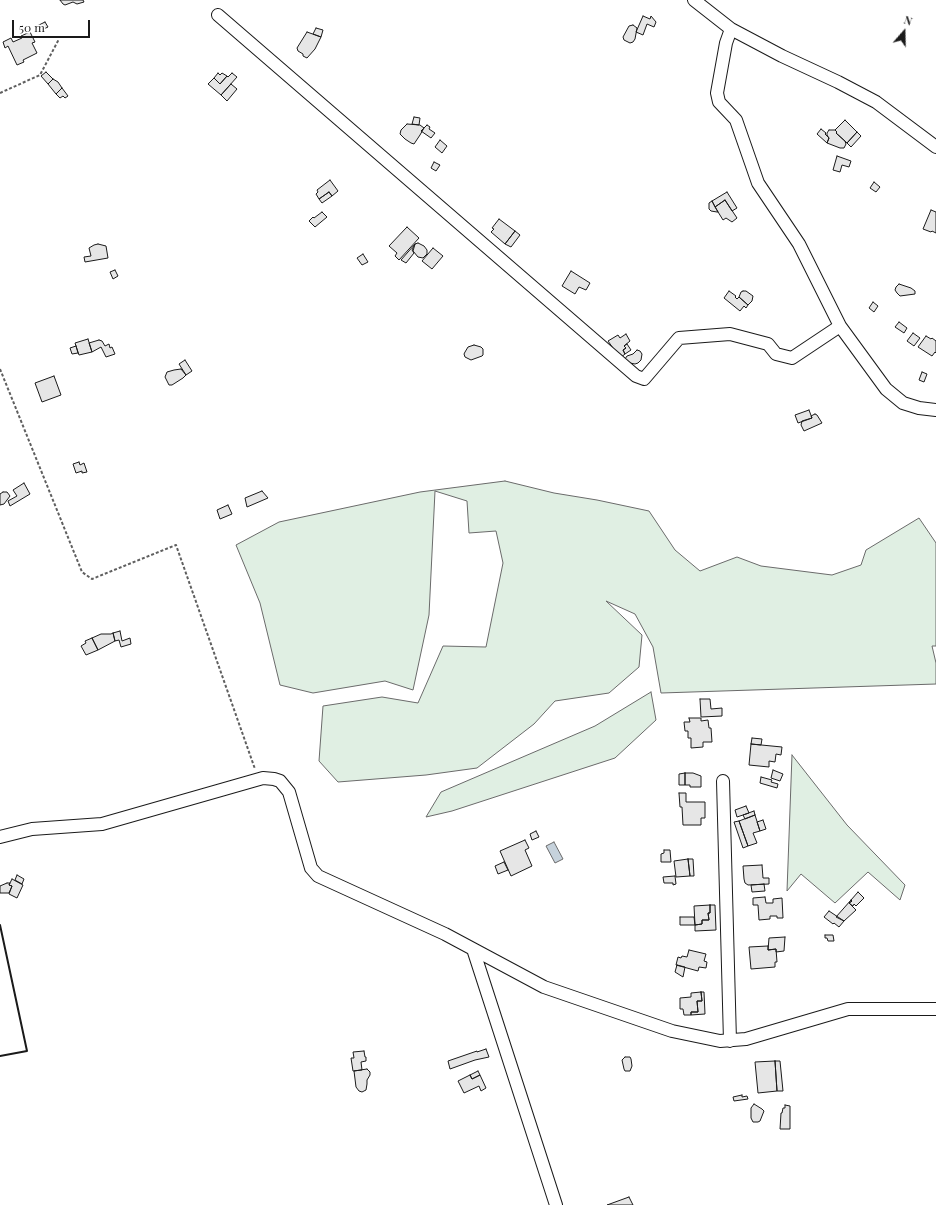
<!DOCTYPE html>
<html>
<head>
<meta charset="utf-8">
<style>
  body { margin:0 }
  #map { position:relative; width:936px; height:1205px; overflow:hidden; background:#fff; font-family:"Playfair Display",serif }
  canvas { display:block }
  .north { position:absolute; left:884px; top:12px; width:40px; height:40px; -webkit-text-stroke:3px #fff; paint-order:stroke; rotate:20deg; font-size:11px; font-weight:700; line-height:16px; text-align:center; color:#1a1a1a }
  .north::after { content:''; display:block; margin:auto; width:14px; height:18px; background:#1a1a1a; clip-path:polygon(50% 0,100% 100%,50% 72%,0 100%) }
  .scale { position:absolute; left:12px; top:20px; width:78px; height:18px; box-sizing:border-box; border:2px solid #1a1a1a; border-top:0; padding-left:5px; font-size:12px; line-height:14px; white-space:nowrap; color:#1a1a1a; -webkit-text-stroke:3px #fff; paint-order:stroke }
</style>
</head>
<body>
<div id="map">
<canvas width="936" height="1205"></canvas>
<div class="north">N</div>
<div class="scale">50 m</div>
</div>
<script>
const c = document.querySelector('canvas').getContext('2d');
c.lineJoin = 'round';
function fill(path, color) {
  c.fillStyle = color;
  c.fill(path, 'evenodd');
}
function shape(rows) {
  const path = new Path2D();
  for (const r of rows) {
    path.moveTo(r[0], r[1]);
    for (let i = 2; i < r.length; i += 2) path.lineTo(r[i], r[i + 1]);
  }
  return path;
}
function trace(path, color, width, dash) {
  c.strokeStyle = color;
  c.lineWidth = width;
  c.lineCap = dash ? 'butt' : 'round';
  c.setLineDash(dash || []);
  c.stroke(path);
}
const green = shape([
  [505,481,554,493,597,500,649,511,675,550,700,571,737,557,761,566,832,575,861,565,866,550,919,518,936,543,936,646,932,646,936,663,936,684,661,693,653,647,635,614,606,601,642,635,639,667,609,693,555,701,534,724,477,768,426,775,338,782,319,761,323,706,382,697,418,703,443,646,486,647,503,563,496,531,469,533,467,501,435,491,429,615,413,690,385,681,313,693,280,685,260,603,236,545,279,522,420,492,505,481],
  [651,692,656,720,615,758,452,811,426,817,441,792,595,726,651,692],
  [792,755,847,825,905,885,900,900,868,872,835,903,801,874,787,891,792,755]
]);
fill(green, '#e0efe3');
trace(green, '#6a6a6a', 1);
const water = shape([
  [554,842,563,859,555,863,546,846,554,842]
]);
fill(water, '#c6d2dc');
trace(water, '#6a6a6a', 1);
const building = shape([
  [60,0,83,0,84,2,77,4,73,2,65,5,63,4,60,0],
  [643,16,650,19,651,16,656,22,654,27,647,24,643,35,636,32,643,16],
  [45,22,48,27,37,32,35,27,45,22],
  [633,25,637,28,635,39,633,42,630,43,624,40,623,37,629,26,633,25],
  [316,28,323,30,321,37,313,34,316,28],
  [30,32,35,42,32,43,37,53,23,60,24,62,17,65,8,46,5,48,3,42,11,38,13,42,22,38,21,36,30,32],
  [307,32,321,37,315,49,307,58,303,56,303,54,298,51,297,48,307,32],
  [46,72,53,79,48,84,41,76,46,72],
  [218,73,220,75,222,73,227,76,220,84,214,78,218,73],
  [232,73,237,77,221,95,208,84,214,78,220,84,227,76,228,77,232,73],
  [53,79,58,82,62,88,56,94,48,84,53,79],
  [231,84,237,89,227,101,221,95,231,84],
  [62,88,68,96,65,98,63,96,60,98,56,94,62,88],
  [414,117,420,118,419,125,412,124,414,117],
  [845,120,857,132,847,143,836,133,837,132,835,130,845,120],
  [407,124,420,125,424,128,420,135,414,144,411,143,405,139,400,134,401,130,407,124],
  [427,125,430,127,429,129,435,133,431,138,421,131,427,125],
  [821,129,826,133,825,134,829,138,827,143,817,134,821,129],
  [829,130,835,130,837,132,836,133,845,141,846,144,844,148,840,148,827,143,829,138,827,135,827,133,829,130],
  [857,132,861,136,851,147,847,143,857,132],
  [440,140,447,146,442,153,435,147,440,140],
  [837,156,851,161,849,167,842,165,840,172,833,170,837,156],
  [434,162,440,165,436,171,431,168,434,162],
  [330,180,338,191,332,196,329,192,319,199,316,194,318,192,317,190,330,180],
  [874,182,880,187,876,192,870,188,874,182],
  [329,192,332,196,322,203,319,199,329,192],
  [727,192,737,208,732,211,725,200,715,207,712,201,727,192],
  [725,200,737,218,732,222,726,218,723,220,715,207,725,200],
  [712,201,718,212,717,212,711,211,709,209,709,203,712,201],
  [931,210,936,212,936,233,932,231,931,232,923,229,931,210],
  [322,212,327,217,315,227,309,221,313,217,314,218,322,212],
  [499,219,515,231,505,244,491,232,494,229,492,228,499,219],
  [407,227,419,238,399,260,395,256,397,253,389,246,407,227],
  [515,231,520,235,511,247,505,244,515,231],
  [418,243,424,246,427,250,427,254,423,258,418,257,413,251,415,244,418,243],
  [98,244,106,246,108,258,85,262,84,257,91,256,89,248,94,245,98,244],
  [415,244,412,250,414,253,406,263,401,260,415,244],
  [433,248,443,256,432,269,422,261,433,248],
  [363,254,368,262,362,265,357,258,363,254],
  [115,270,118,276,113,279,110,272,115,270],
  [571,271,590,283,586,290,579,287,575,294,562,286,571,271],
  [899,284,911,288,915,291,915,294,900,296,897,293,895,290,896,287,899,284],
  [729,291,736,296,735,297,737,299,739,297,748,305,746,308,744,306,740,311,724,298,729,291],
  [743,291,746,291,753,296,752,301,748,305,739,297,741,292,743,291],
  [873,302,878,306,874,312,869,308,873,302],
  [899,322,907,328,904,333,895,327,899,322],
  [913,333,920,338,914,346,907,341,913,333],
  [626,334,630,341,624,346,626,348,623,350,625,354,620,358,608,341,618,335,620,338,626,334],
  [926,336,931,339,932,338,936,341,936,353,935,352,932,356,918,347,926,336],
  [88,339,92,352,79,355,75,343,88,339],
  [99,340,102,341,105,346,109,344,110,348,112,347,115,354,106,357,101,347,92,352,89,343,99,340],
  [627,344,631,350,625,354,623,350,626,348,624,346,627,344],
  [474,345,481,347,483,349,483,355,482,356,471,360,465,357,464,354,465,352,468,347,474,345],
  [76,346,78,353,72,354,70,348,76,346],
  [637,350,640,351,642,354,641,360,638,363,635,364,630,363,625,359,627,356,633,354,637,350],
  [185,360,192,371,186,375,179,364,185,360],
  [181,369,186,375,183,378,172,385,169,385,165,377,167,372,174,370,181,369],
  [922,372,927,374,924,382,919,380,922,372],
  [54,376,61,395,42,402,35,383,54,376],
  [809,410,812,418,798,423,795,415,809,410],
  [815,414,817,415,822,423,804,431,801,425,802,421,812,418,811,416,815,414],
  [79,462,80,465,84,463,87,472,82,473,82,471,76,473,73,464,79,462],
  [24,483,30,494,10,506,8,501,17,496,13,490,24,483],
  [262,491,268,498,247,507,245,498,262,491],
  [3,492,7,492,10,496,4,504,0,505,0,494,3,492],
  [228,505,232,514,220,519,217,510,228,505],
  [120,631,122,641,130,638,131,644,121,647,119,640,115,641,113,633,120,631],
  [113,633,115,641,98,650,92,638,101,634,111,634,113,633],
  [92,638,98,650,86,655,81,646,86,643,85,641,92,638],
  [700,699,710,699,711,709,722,708,722,716,701,717,700,699],
  [689,718,701,718,701,721,708,720,709,728,711,728,712,742,703,742,703,747,691,748,691,738,688,738,688,731,685,731,684,722,690,722,689,718],
  [752,738,762,739,761,745,751,744,752,738],
  [751,744,782,747,781,755,776,754,775,762,769,761,769,767,749,765,751,744],
  [773,770,783,774,780,781,771,778,773,770],
  [685,773,685,785,679,785,679,774,685,773],
  [685,773,693,773,701,776,701,787,690,787,690,785,685,785,685,773],
  [761,777,772,780,771,782,778,784,777,788,760,783,761,777],
  [679,793,686,793,686,802,705,802,705,818,701,818,701,825,683,825,682,807,680,807,679,793],
  [746,806,749,813,737,817,735,810,746,806],
  [754,811,755,815,745,819,743,815,754,811],
  [755,815,760,831,753,833,757,843,748,846,739,821,755,815],
  [763,820,766,829,760,831,757,822,763,820],
  [739,821,748,846,743,848,734,822,739,821],
  [536,831,539,837,532,840,530,834,536,831],
  [525,840,529,848,525,850,532,866,511,876,500,851,525,840],
  [664,850,670,850,671,862,661,862,661,854,664,853,664,850],
  [688,859,690,876,676,877,674,861,688,859],
  [688,859,693,859,694,876,690,876,688,859],
  [504,862,508,870,498,874,495,866,504,862],
  [762,865,763,878,769,878,769,884,748,885,745,883,744,879,743,866,762,865],
  [17,875,24,879,22,884,15,880,17,875],
  [675,876,676,884,673,885,673,883,664,883,663,877,675,876],
  [12,879,23,885,17,898,9,894,12,886,9,885,12,879],
  [7,883,10,883,9,885,12,886,9,893,0,893,0,886,7,883],
  [764,884,765,891,752,892,751,885,764,884],
  [858,892,864,898,856,906,854,904,853,906,849,903,852,901,851,900,858,892],
  [765,897,766,903,773,903,773,899,782,898,783,918,777,918,777,916,770,916,770,919,759,920,758,905,753,905,753,898,765,897],
  [851,900,852,901,849,903,856,910,844,921,836,917,851,900],
  [710,905,715,905,716,930,695,931,695,925,702,924,702,920,709,920,708,913,710,913,710,905],
  [710,905,710,913,708,913,709,920,702,920,702,924,695,925,694,906,710,905],
  [829,911,844,921,839,927,834,923,833,924,824,917,829,911],
  [680,917,694,917,695,925,680,925,680,917],
  [825,935,833,935,834,941,828,941,827,938,825,938,825,935],
  [785,937,784,951,776,952,776,949,768,950,769,938,785,937],
  [768,946,768,950,776,949,777,962,775,962,775,967,751,969,749,947,768,946],
  [689,950,706,954,704,961,707,962,706,968,699,967,698,971,676,965,678,957,681,958,682,956,687,957,689,950],
  [677,965,685,967,683,977,675,972,677,965],
  [701,992,702,1001,697,1001,698,1012,691,1012,691,1015,684,1015,683,1009,680,1009,680,998,691,997,691,993,701,992],
  [701,992,704,992,705,1014,691,1015,691,1012,698,1012,697,1001,702,1001,701,992],
  [486,1049,489,1057,475,1060,450,1069,448,1061,477,1051,477,1052,486,1049],
  [364,1051,365,1057,366,1057,366,1061,361,1062,362,1070,353,1071,351,1058,354,1058,353,1052,364,1051],
  [625,1057,630,1057,631,1059,632,1066,630,1071,625,1071,624,1069,622,1060,625,1057],
  [775,1061,777,1091,758,1093,755,1062,775,1061],
  [775,1061,780,1061,783,1091,777,1091,775,1061],
  [367,1069,370,1072,370,1075,367,1080,367,1084,366,1090,362,1092,359,1091,356,1087,354,1071,367,1069],
  [478,1071,480,1075,472,1079,470,1075,478,1071],
  [470,1075,472,1079,480,1075,486,1088,481,1091,479,1086,464,1093,458,1081,470,1075],
  [742,1095,742,1097,747,1096,748,1099,734,1101,733,1097,742,1095],
  [754,1104,762,1109,764,1111,760,1121,758,1122,753,1122,751,1118,751,1108,754,1104],
  [785,1105,790,1106,790,1129,780,1129,781,1113,782,1113,783,1108,785,1108,785,1105],
  [629,1197,633,1205,607,1205,629,1197]
]);
fill(building, '#e6e6e6');
trace(building, '#1a1a1a', 1);
const minor = shape([
  [694,0,731,29,782,56,838,82,876,102,936,147],
  [218,15,636,376,644,379,679,338,730,334,768,344,776,354,792,358,840,326],
  [731,29,726,43,717,93,719,102,736,120,758,183,799,244,840,326,886,389,903,403,919,408,936,410],
  [723,781,730,1041],
  [0,837,32,829,102,824,263,778,274,779,280,781,289,792,311,868,318,876,445,934,544,987,672,1031,720,1041,746,1039,848,1009,936,1009],
  [473,949,556,1205]
]);
trace(minor, '#1a1a1a', 14);
trace(shape([
  [0,93,40,75,59,39],
  [0,369,82,572,92,579,176,545,255,769]
]), '#5f5f5f', 2, [3, 2]);
trace(minor, '#fff', 12);
trace(shape([
  [0,925,27,1051,0,1056]
]), '#1a1a1a', 2);
</script>
</body>
</html>
